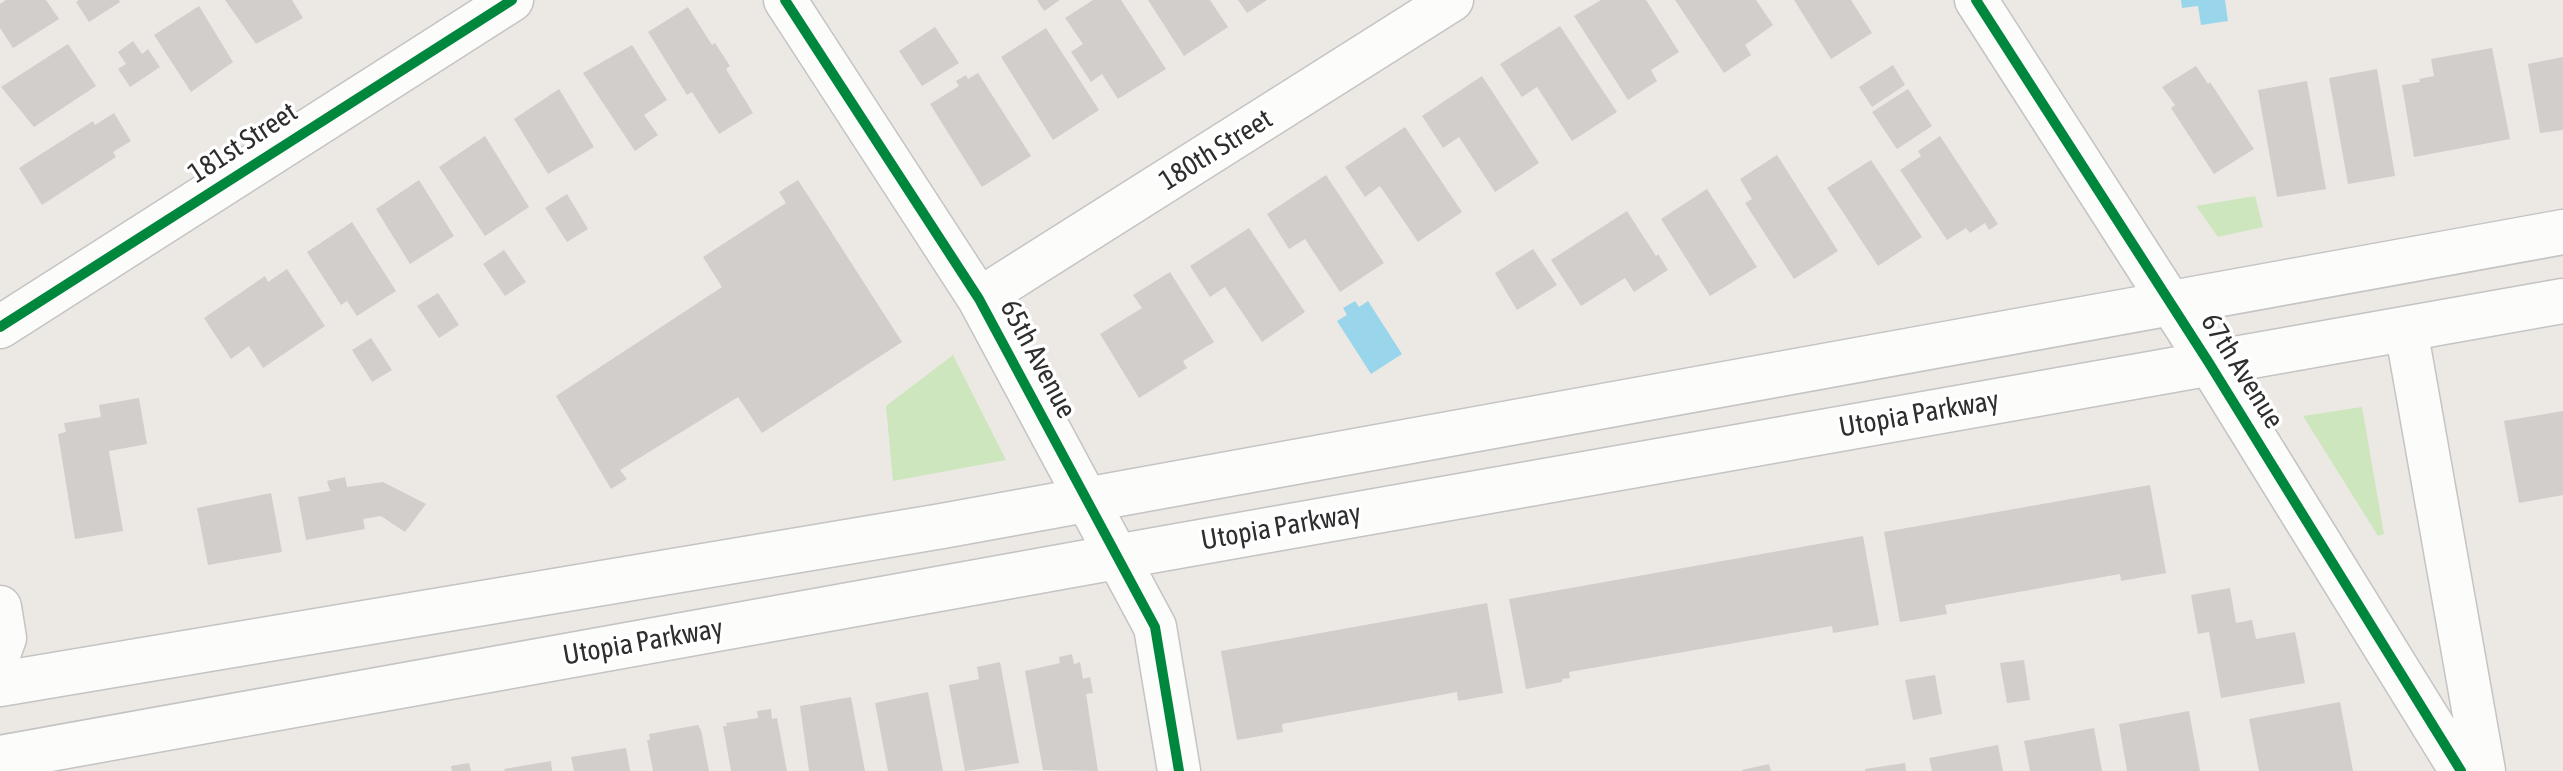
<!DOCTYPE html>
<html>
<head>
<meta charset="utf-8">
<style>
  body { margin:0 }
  canvas { display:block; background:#ece8e4 }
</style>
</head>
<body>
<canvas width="2563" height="771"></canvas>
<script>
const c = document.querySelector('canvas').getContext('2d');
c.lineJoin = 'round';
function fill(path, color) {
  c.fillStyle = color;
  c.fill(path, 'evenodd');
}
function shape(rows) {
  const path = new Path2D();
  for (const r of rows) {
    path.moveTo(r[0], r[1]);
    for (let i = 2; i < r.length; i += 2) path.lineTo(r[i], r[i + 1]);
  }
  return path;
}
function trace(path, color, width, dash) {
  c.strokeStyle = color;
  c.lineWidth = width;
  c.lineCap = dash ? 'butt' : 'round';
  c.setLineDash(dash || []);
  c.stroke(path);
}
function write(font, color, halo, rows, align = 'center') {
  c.font = font + ' "Asap Condensed",sans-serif';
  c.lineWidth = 7;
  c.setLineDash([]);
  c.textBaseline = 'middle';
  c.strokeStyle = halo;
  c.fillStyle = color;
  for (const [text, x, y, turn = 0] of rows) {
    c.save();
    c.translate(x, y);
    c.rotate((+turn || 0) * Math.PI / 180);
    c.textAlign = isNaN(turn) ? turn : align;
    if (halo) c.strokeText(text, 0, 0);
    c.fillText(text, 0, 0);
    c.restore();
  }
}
fill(shape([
  [2255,196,2263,227,2218,237,2196,206],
  [953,355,1006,460,893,481,886,406],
  [2362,407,2384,534,2378,536,2303,416]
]), '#cee6be');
fill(shape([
  [2181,0,2225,0,2228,21,2201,25,2198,6,2182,8],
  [1355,301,1359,307,1368,301,1402,354,1371,374,1337,321,1347,315,1343,308]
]), '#99d6ec');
fill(shape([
  [6,0,46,0,59,19,13,48,0,28,0,4],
  [79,0,119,0,120,2,89,22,76,2],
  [225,0,292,0,303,18,256,44],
  [1037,0,1060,0,1044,11],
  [1093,0,1121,0,1166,69,1118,99,1102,74,1091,82,1071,52,1083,44,1065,18],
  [1148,0,1210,0,1228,27,1184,56],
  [1238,0,1267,0,1247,13],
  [1601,0,1646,0,1679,52,1651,70,1657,81,1628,100,1574,16],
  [1675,0,1756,0,1773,25,1745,45,1751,55,1724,73],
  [1794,0,1851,0,1872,33,1831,59],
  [199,6,233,62,191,92,154,35],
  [688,7,712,45,715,43,730,66,726,69,753,113,719,134,692,92,687,95,648,32],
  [1560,26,1617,112,1572,141,1537,87,1522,97,1500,64],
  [935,27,959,63,922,86,899,51],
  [1046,28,1099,110,1053,140,1001,57],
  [133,41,142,54,148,49,160,67,130,87,118,69,126,64,118,52],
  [68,44,96,86,34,127,1,87],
  [632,45,667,100,644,115,658,135,635,151,583,73],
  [2492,48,2510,139,2414,157,2402,85,2420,82,2419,79,2434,76,2431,59],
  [2563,57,2563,130,2540,133,2528,64],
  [1893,65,1905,85,1872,107,1859,87],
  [2196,66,2208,84,2210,82,2254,149,2214,174,2171,108,2175,105,2162,87],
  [2377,69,2395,176,2348,184,2329,78],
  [978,73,1031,156,982,187,930,104,959,86,956,81,966,75,968,79],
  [1482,76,1539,163,1495,192,1459,137,1443,148,1422,116],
  [2307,81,2326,189,2277,197,2258,90],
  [559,89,594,147,548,174,514,119],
  [1908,89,1932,126,1897,149,1872,112],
  [114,113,131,141,113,152,116,157,42,205,19,168,93,121,95,125],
  [1405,127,1462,212,1418,242,1380,186,1365,197,1345,167],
  [485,136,529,207,485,236,439,167],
  [1940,136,1998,224,1989,230,1985,223,1970,233,1966,228,1947,240,1900,170,1921,156,1918,151],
  [1777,155,1838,251,1794,279,1745,203,1752,199,1740,179],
  [1871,160,1922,237,1878,266,1827,188],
  [1326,175,1384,263,1340,292,1305,239,1289,249,1267,214],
  [419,180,454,236,410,264,376,209],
  [798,180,902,342,762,433,738,397,620,470,627,479,611,489,556,396,722,287,703,257,786,203,779,192],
  [1707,189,1757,267,1710,296,1661,219],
  [567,194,588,229,567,242,545,208],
  [1627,211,1656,256,1658,254,1668,270,1634,292,1625,278,1581,306,1551,260],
  [352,222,396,291,357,316,347,301,341,305,307,252],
  [1249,228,1305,312,1262,342,1225,287,1210,297,1190,266],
  [1533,249,1557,285,1517,310,1495,273],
  [504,250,526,282,505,296,483,264],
  [287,269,325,326,263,368,249,346,231,359,204,318,265,276,268,282],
  [1170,272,1214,342,1183,361,1187,368,1139,398,1100,334,1142,308,1133,295],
  [438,293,459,325,439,338,417,306],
  [371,338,392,370,372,382,352,350],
  [139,398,147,444,109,451,123,531,75,539,58,434,66,432,64,423,101,417,99,405],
  [2563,411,2563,495,2519,503,2504,421],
  [345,477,347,487,383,482,426,504,405,532,381,516,363,519,365,529,306,540,298,497,330,491,327,481],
  [2150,485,2166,573,2121,581,2120,574,1945,605,1947,614,1900,622,1884,532],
  [271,493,282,552,208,565,197,508],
  [1863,536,1879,625,1833,633,1832,626,1569,672,1570,678,1562,679,1562,682,1526,689,1509,599],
  [2230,588,2236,623,2252,620,2256,639,2295,632,2305,683,2221,698,2209,632,2198,634,2191,595],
  [1487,603,1503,693,1458,701,1457,692,1282,724,1283,732,1237,740,1221,651],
  [1072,654,1074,664,1080,662,1083,679,1090,677,1093,693,1086,694,1098,771,1043,770,1025,671,1060,663,1059,657],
  [2024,660,2030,700,2007,703,2000,663],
  [1000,662,1019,763,965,771,949,685,979,679,977,667],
  [1935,675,1942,714,1913,720,1905,680],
  [928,692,943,771,888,771,875,703],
  [851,697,865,771,809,771,800,706],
  [2340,702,2353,771,2259,771,2249,719],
  [771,709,772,719,777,718,787,771,731,771,723,726,727,726,726,723,758,718,757,711],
  [2189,711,2200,771,2127,771,2119,724],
  [698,725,701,730,709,771,653,771,647,740,650,740,649,734],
  [2094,728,2102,771,2030,771,2024,741],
  [1998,745,2003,771,1932,771,1929,758],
  [626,748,630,771,574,771,571,757],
  [551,761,552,771,505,771,504,769],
  [469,763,471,771,452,771,451,766],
  [1905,763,1906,771,1865,771,1865,769],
  [1769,764,1771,771,1742,771,1742,770]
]), '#d1cecb');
const minor = shape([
  [785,0,979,299,1155,627,1179,771],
  [1976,0,2209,363,2461,771],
  [979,299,1452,0],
  [0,327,512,0],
  [2406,329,2484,771],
  [0,607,5,638,0,652]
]);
const secondary = shape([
  [0,684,942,526,2563,232],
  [0,758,1116,557,2563,301]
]);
trace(minor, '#c5c4c5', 45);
trace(secondary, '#c5c4c5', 47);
trace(minor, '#fcfcfb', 42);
trace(secondary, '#fcfcfb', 44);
trace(shape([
  [785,0,979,299,1155,627,1179,771],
  [1976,0,2209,363,2461,771],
  [0,327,512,0]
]), '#00873e', 10);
write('28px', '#2e2e2e', '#fff', [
  ["181st Street",243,143,-33],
  ["180th Street",1216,150,-32],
  ["65th Avenue",1038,359,62],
  ["67th Avenue",2242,371,58],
  ["Utopia Parkway",1919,414,-10],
  ["Utopia Parkway",1281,527,-10],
  ["Utopia Parkway",643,642,-10]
]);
</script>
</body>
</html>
